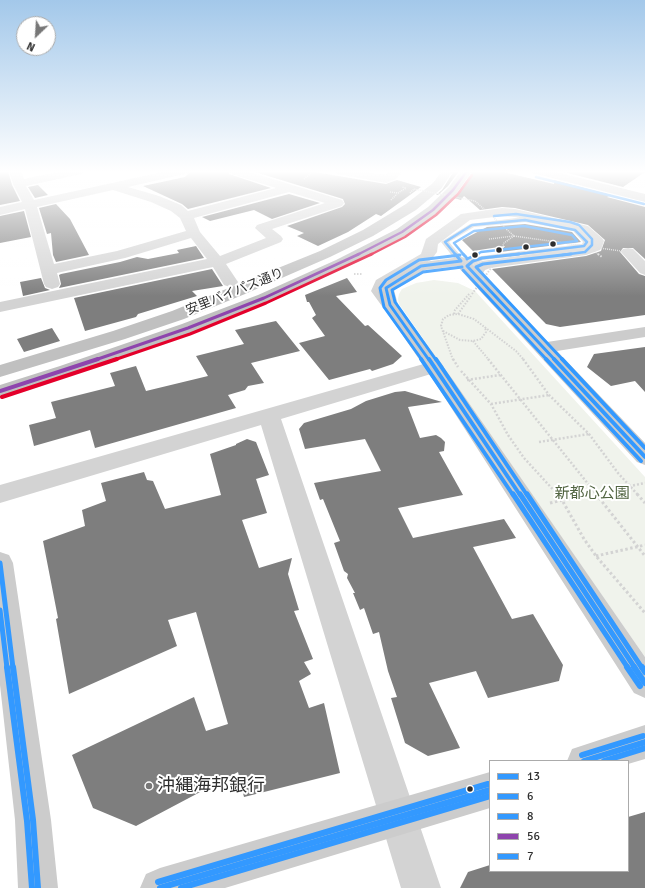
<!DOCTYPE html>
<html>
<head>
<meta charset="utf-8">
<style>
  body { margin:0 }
  #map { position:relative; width:645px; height:888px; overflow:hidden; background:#fff; font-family:Signika,sans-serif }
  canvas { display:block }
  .legend { position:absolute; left:489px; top:760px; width:140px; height:112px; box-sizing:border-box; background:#fff; border:1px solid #ababab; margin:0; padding:5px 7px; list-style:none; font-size:12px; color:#2e2e2e }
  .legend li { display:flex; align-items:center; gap:8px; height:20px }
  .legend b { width:20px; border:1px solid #ababab }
  .north { position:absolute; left:16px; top:16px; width:40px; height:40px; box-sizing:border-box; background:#fff; border:1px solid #ababab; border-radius:50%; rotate:205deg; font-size:11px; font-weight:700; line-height:16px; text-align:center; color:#2e2e2e }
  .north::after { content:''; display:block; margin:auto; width:14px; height:18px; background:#777; clip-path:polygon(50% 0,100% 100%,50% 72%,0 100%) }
</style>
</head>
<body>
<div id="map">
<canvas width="645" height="888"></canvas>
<ul class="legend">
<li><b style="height:5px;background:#39f"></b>13</li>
<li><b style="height:5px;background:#39f"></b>6</li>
<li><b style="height:5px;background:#39f"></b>8</li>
<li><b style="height:5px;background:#8e44ad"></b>56</li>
<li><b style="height:5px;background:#39f"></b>7</li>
</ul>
<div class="north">N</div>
</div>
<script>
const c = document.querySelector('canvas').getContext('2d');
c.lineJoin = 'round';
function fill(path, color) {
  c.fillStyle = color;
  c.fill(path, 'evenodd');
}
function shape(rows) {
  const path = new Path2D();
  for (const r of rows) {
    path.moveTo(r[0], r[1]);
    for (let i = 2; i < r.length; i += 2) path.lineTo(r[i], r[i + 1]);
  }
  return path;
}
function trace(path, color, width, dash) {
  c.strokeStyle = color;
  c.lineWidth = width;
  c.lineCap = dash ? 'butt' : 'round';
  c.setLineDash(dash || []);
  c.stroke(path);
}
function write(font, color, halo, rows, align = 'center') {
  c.font = font + ' Signika,"Noto Sans JP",sans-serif';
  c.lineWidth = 4;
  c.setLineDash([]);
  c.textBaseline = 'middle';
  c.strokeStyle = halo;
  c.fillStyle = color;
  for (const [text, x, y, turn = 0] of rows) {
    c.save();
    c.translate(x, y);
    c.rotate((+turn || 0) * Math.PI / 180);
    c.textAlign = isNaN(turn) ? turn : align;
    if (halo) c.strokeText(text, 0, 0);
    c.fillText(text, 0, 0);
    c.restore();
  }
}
fill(shape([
  [434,280,458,283,475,291,645,477,645,657,399,304,398,299,399,294,402,289,416,283]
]), '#f0f3ec');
fill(shape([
  [0,171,8,171,12,185,20,201,0,205],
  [191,171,227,171,229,174,271,188,188,209,182,204,143,186,185,177],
  [252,171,308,171,386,184,397,180,421,187,381,216,376,214,348,232,318,246,297,236,304,233,287,226,342,207,345,204,343,199],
  [454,171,459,171,448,186,438,195,436,195,442,190],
  [473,171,499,171,554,184,554,180,611,195,607,197,645,207,645,259,633,248,623,248,620,252,639,274,645,276,645,315,560,327,546,324,492,269,586,256,601,251,605,240,588,225,515,208,502,207,480,210,464,196,461,200,454,198],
  [560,171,645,171,645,172,623,187],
  [38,185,48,195,35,198,28,187],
  [289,194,320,203,272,219,254,210,210,221,202,217],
  [56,204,70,219,89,255,56,262,53,255,51,233,47,234,39,208],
  [24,211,31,237,0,243,0,216],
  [525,224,572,232,581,242,500,252,505,246,473,251,462,240,487,227],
  [196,246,204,258,59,288,61,284,59,275,61,274,120,262,137,257,148,259,179,253,177,250],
  [212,269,223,286,192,291,197,296,138,314,136,317,85,331,74,298],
  [41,278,45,288,50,290,23,296,20,282],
  [347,278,357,292,336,296,365,326,368,325,402,356,393,364,372,371,370,369,329,380,299,343,325,336,312,318,316,315,309,302,307,302,305,295],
  [276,321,300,351,251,363,264,383,248,386,245,390,228,395,236,408,95,448,90,430,34,446,29,425,56,418,51,402,115,386,110,373,136,366,146,391,208,376,196,356,244,344,235,330],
  [52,328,60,341,24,352,17,339],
  [645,347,645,392,635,381,611,386,587,367,594,354],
  [405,391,442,402,408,407,420,438,436,435,441,438,445,442,444,451,439,452,463,495,398,508,413,538,504,519,516,538,473,547,512,619,533,614,563,665,559,681,488,698,476,671,429,683,460,748,428,756,405,743,391,698,397,697,388,671,379,632,373,634,364,608,360,610,353,593,355,593,347,578,348,574,344,571,334,543,340,541,323,499,320,500,314,483,381,471,365,439,305,449,299,429,304,423,351,409,366,401,395,392],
  [247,439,256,442,269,475,256,479,267,513,242,520,259,568,292,558,288,574,299,610,294,611,313,659,304,662,311,674,299,681,309,708,324,703,340,773,244,797,238,772,136,826,93,808,72,755,194,697,206,731,228,724,196,612,168,620,177,646,69,694,56,619,58,618,43,541,85,526,82,510,106,501,101,483,144,472,147,480,153,481,165,509,221,495,210,454,236,445,236,444],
  [645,812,645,888,460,888,468,872,490,865,490,871,628,871,628,817]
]), '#7e7e7e');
trace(shape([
  [304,179,314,171],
  [390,192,398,193,406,188,402,187],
  [391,200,397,194],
  [489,239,514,236]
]), '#d3d3d3', 1.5, [1, 1]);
trace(shape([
  [354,274,362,274],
  [454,314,455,310,470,293],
  [458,314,471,296],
  [443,331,460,340,473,341,481,339,486,332,485,327],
  [473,341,489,360],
  [453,360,441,326,443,319,449,315,458,314,474,319,516,351,524,360]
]), '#d3d3d3', 2, [1.5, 1.5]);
trace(shape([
  [453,359,458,367],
  [488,359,597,495],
  [523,359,549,395,589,434,618,473,638,495],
  [461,371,491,404,508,435,524,458,558,495],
  [467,380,500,375],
  [491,404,549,395],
  [539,442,589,434],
  [586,495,645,483]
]), '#d3d3d3', 2.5, [2, 2]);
trace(shape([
  [557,494,562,500,584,539,596,556,645,613],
  [596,494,645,556],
  [637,494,645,503],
  [550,503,590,494],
  [596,556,645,545]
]), '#d3d3d3', 3, [2.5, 2.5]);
fill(shape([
  [516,218,525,218,577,229,591,242,587,248,584,248,483,260,467,268,463,266,464,264,470,259,482,256,582,244,583,242,573,231,525,222,474,227,449,242,465,261,461,263,458,263,441,242,470,224,516,218]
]), '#d3d3d3');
fill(shape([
  [9,171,21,171,24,179,63,171,86,171,81,174,26,186,34,200,167,171,190,171,189,173,128,187,159,196,181,205,188,211,276,188,229,173,228,171,246,171,342,200,344,203,342,206,272,229,281,236,283,239,281,242,226,264,238,282,236,285,230,287,224,285,213,267,0,312,0,302,207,259,191,238,125,258,57,273,60,284,58,287,52,289,46,287,44,284,25,209,0,215,0,207,22,202,13,184,9,171],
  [113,190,151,202,171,211,180,218,186,231,117,251,54,264,37,207,113,190],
  [289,192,325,203,257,225,255,228,266,238,220,256,200,232,194,218,289,192],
  [333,171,361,171,385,175,391,171,403,171,396,179,386,183,338,174,333,171],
  [502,208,515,209,588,226,602,238,604,241,602,247,600,250,586,255,490,268,485,270,480,278,475,280,470,278,467,275,474,264,482,261,583,247,589,244,590,241,578,232,571,229,515,217,502,216,470,220,438,244,437,252,431,260,389,285,387,291,398,305,396,309,390,310,384,309,371,291,376,280,421,254,426,239,461,214,502,208],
  [628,248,633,249,645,261,645,275,640,273,621,252,623,249,628,248],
  [434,361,441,363,444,367,441,371,281,419,441,888,401,888,261,425,0,503,0,485,434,361]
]), '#d3d3d3');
fill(shape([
  [532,171,552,171,645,194,645,202,533,173,532,171],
  [461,257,466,258,547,342,645,327,645,337,557,351,645,443,645,465,637,462,457,266,425,270,394,290,398,305,453,380,645,657,645,698,634,693,436,384,382,305,378,292,380,285,416,263,461,257],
  [0,552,9,555,13,563,51,820,58,888,18,888,15,820,0,685,0,552],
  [645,725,645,759,628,764,628,761,567,761,572,749,645,725],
  [490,772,490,808,225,888,140,888,146,874,160,868,490,772]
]), '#ccc');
fill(shape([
  [442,171,453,171,441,189,416,210,373,236,330,257,245,294,184,319,125,339,0,377,0,365,113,331,172,311,320,251,363,230,406,204,433,183,442,171],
  [461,171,472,171,457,193,438,213,407,235,346,266,270,301,194,332,74,374,0,397,0,385,60,366,182,324,258,295,336,260,397,229,428,207,449,187,461,171]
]), '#c0c0c0');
trace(shape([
  [410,193,414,189,475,201,514,236,504,243,499,255],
  [514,236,628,252],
  [590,247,599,255]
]), '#d3d3d3', 1.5, [1, 1]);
trace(shape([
  [598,254,602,257],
  [472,294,497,260,500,254]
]), '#d3d3d3', 2, [1.5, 1.5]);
trace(shape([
  [456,255,445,242,472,225,525,220,575,230,587,242,584,246,510,255]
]), '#39f', 2.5);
trace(shape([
  [455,254,461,261],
  [467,266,473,261,482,258,519,254],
  [467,266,555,360],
  [429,360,390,305,386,288,421,266,461,261]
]), '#39f', 3);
trace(shape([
  [429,359,520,495],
  [554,359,645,457]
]), '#39f', 4);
trace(shape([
  [520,494,635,668],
  [0,563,13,668]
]), '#39f', 5);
trace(shape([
  [13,667,33,820,38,888],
  [634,667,645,683],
  [584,761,645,742],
  [160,888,490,790]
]), '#39f', 6);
trace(shape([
  [536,177,644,204],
  [464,255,454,243,474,231,524,226,572,235,577,241,481,252,476,255]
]), '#39f', 2.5);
trace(shape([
  [463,254,466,257],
  [467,259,478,254],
  [463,270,547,360],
  [422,360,384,307,380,288,386,280,419,260,460,255]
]), '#39f', 3);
trace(shape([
  [421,359,513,495],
  [546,359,641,461]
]), '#39f', 4);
trace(shape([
  [513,494,628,668]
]), '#39f', 5);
trace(shape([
  [627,667,640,686]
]), '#39f', 6);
trace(shape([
  [494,216,516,214,570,222,579,225,592,239,592,245,585,252,562,255]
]), '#39f', 2.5);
trace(shape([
  [436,360,395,302,392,290,423,272,462,267],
  [563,360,476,267,483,264,571,254]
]), '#39f', 3);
trace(shape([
  [436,359,527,495],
  [562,359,645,448]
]), '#39f', 4);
trace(shape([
  [527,494,642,668]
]), '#39f', 5);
trace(shape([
  [642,667,645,672],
  [582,755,643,736],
  [158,882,488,784]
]), '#39f', 6);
trace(shape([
  [357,255,402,232,433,210,453,190,467,171]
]), '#8e44ad', 2.5);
trace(shape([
  [95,360,188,328,264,298,359,254]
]), '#8e44ad', 3);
trace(shape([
  [0,391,98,359]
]), '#8e44ad', 4);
trace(shape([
  [0,610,7,668]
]), '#39f', 5);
trace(shape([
  [7,667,27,821,32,888],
  [604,761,645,748],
  [181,888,490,796]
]), '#39f', 6);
trace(shape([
  [370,255,405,237,436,215,458,194,472,175]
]), '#e4002b', 2.5);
trace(shape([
  [114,360,190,334,266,303,372,254]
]), '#e4002b', 3);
trace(shape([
  [2,397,117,359]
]), '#e4002b', 4);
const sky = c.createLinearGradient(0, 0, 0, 296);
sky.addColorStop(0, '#a3c8ea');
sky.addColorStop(0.58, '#fff');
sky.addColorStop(1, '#ffffff00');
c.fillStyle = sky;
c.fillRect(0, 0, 645, 296);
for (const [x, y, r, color] of [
  [553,244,3.5,"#2e2e2e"],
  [526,247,3.5,"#2e2e2e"],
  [499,250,3.5,"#2e2e2e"],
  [475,255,3.5,"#2e2e2e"],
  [149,786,4,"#777"],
  [470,789,3.5,"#2e2e2e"]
]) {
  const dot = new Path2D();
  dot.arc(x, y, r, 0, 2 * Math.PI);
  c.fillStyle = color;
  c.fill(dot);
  trace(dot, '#fff', 1.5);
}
write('13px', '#2e2e2e', '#fff', [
  ["安里バイパス通り",235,292,-22]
]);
write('15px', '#516441', '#fff', [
  ["新都心公園",592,494]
]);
write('18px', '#2e2e2e', '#fff', [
  ["沖縄海邦銀行",157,786]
], 'left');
</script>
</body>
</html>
